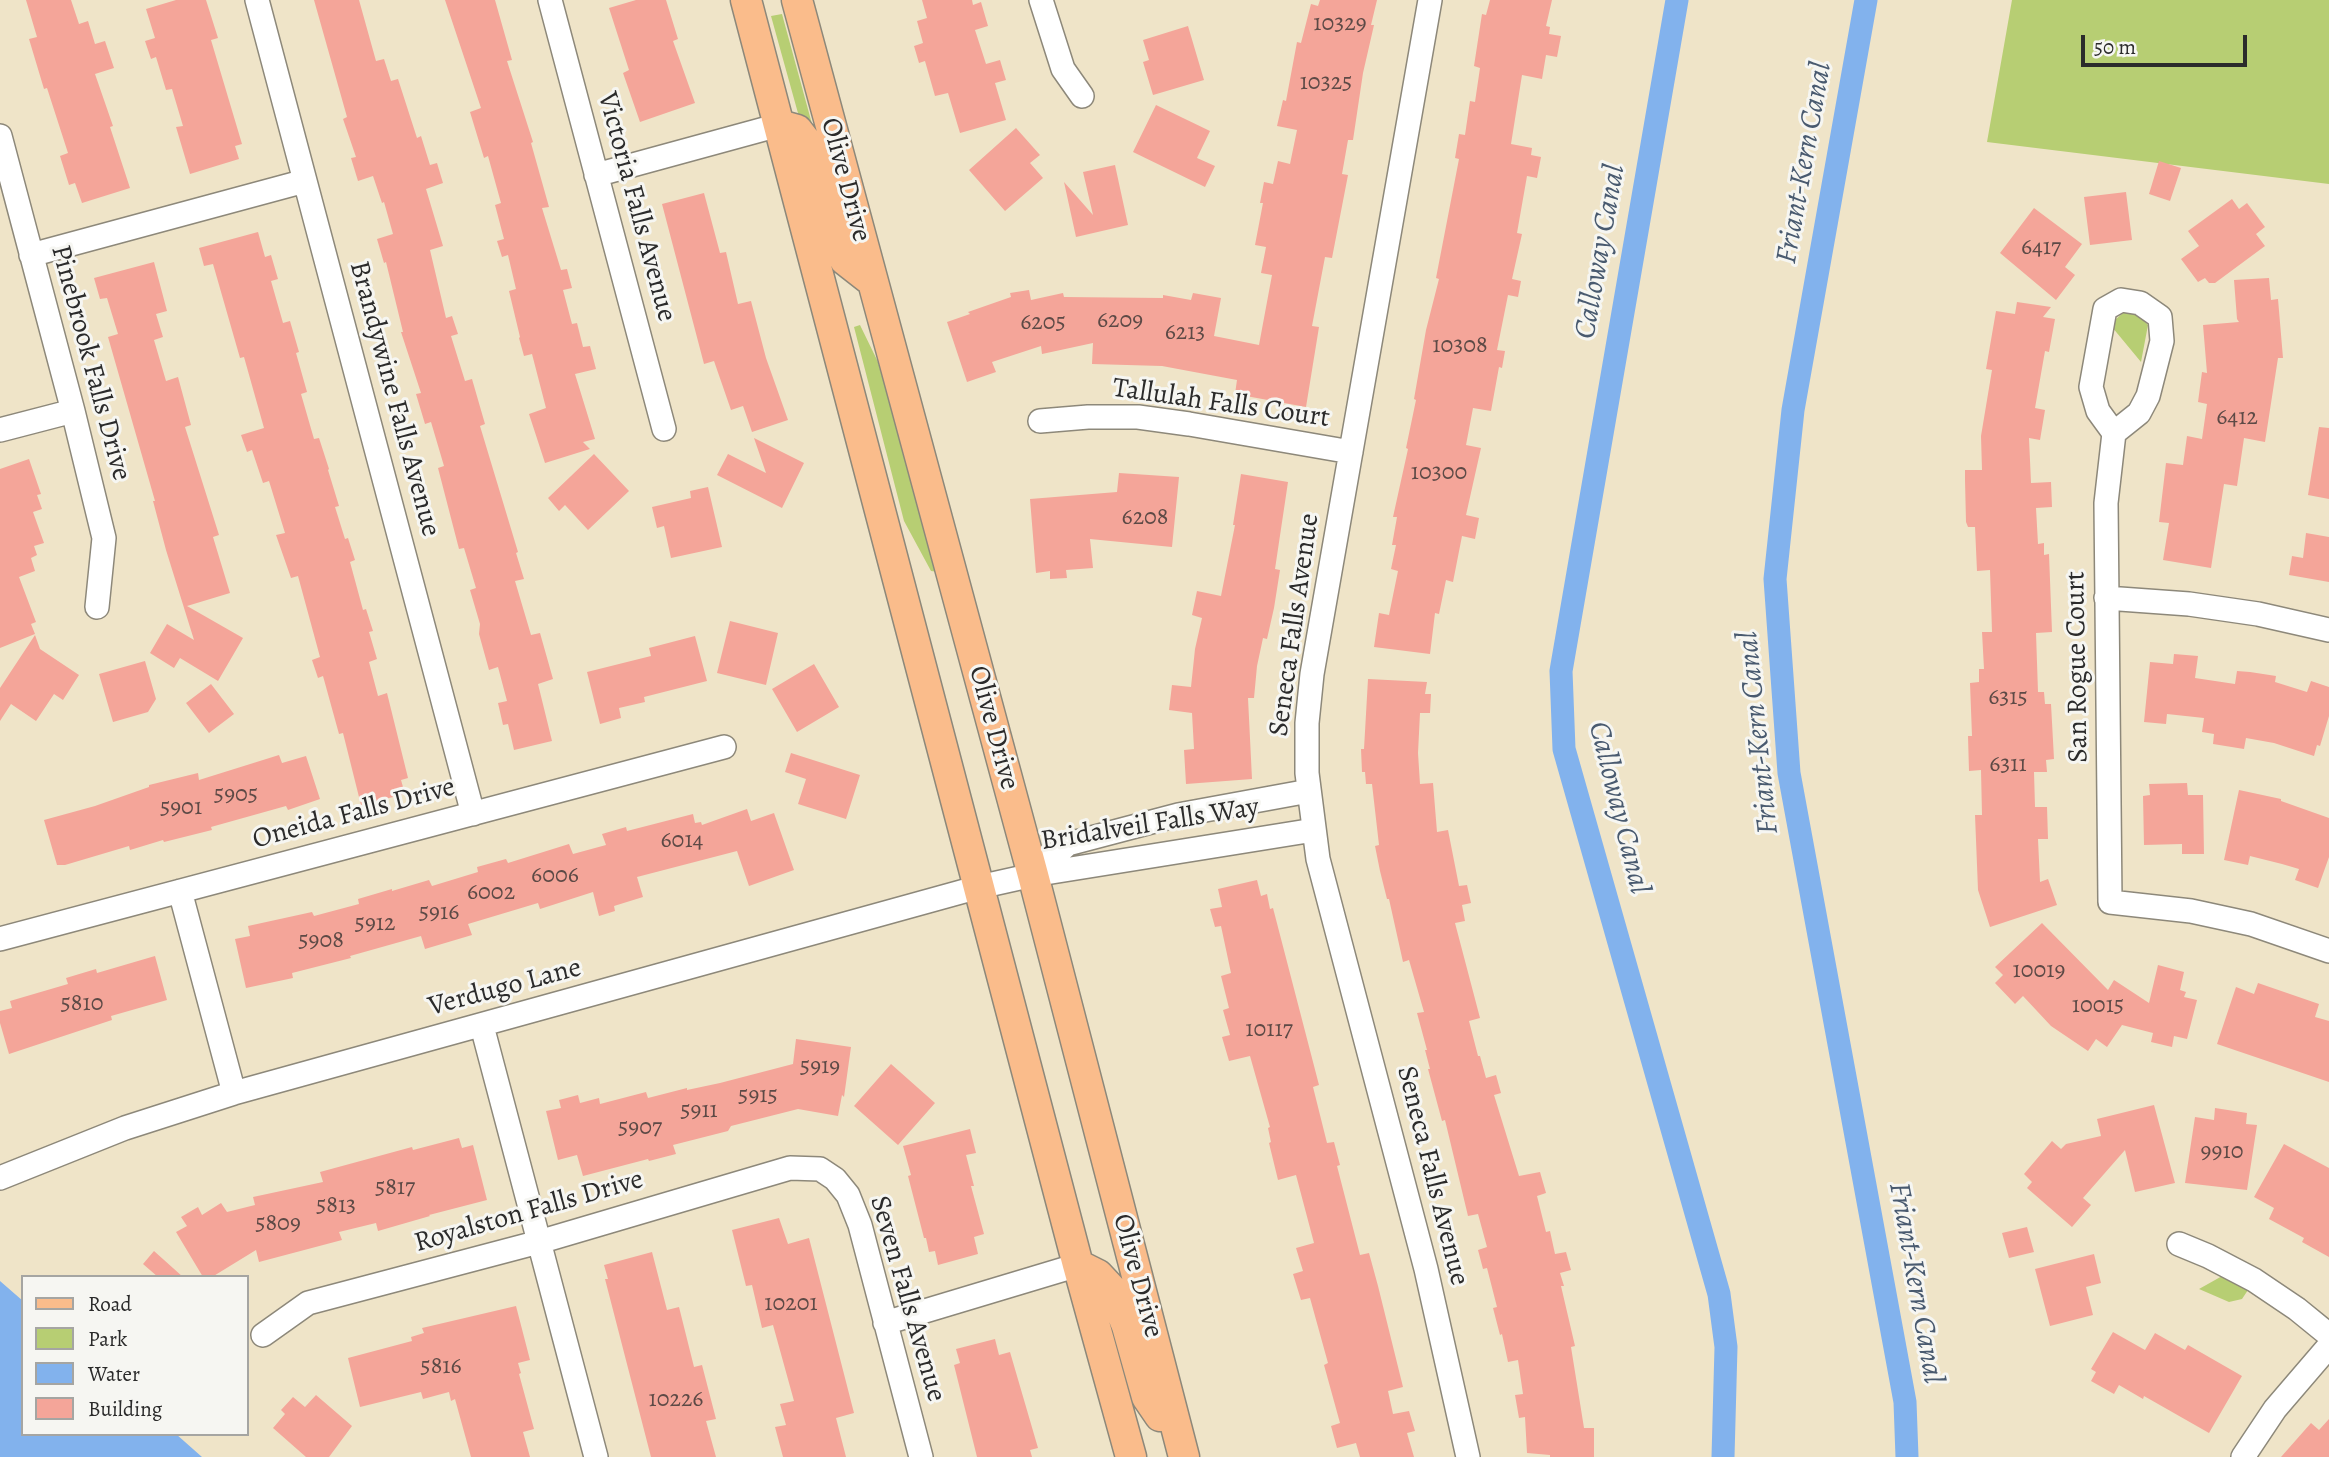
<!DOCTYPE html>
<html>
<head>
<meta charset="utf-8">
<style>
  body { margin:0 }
  #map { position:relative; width:2329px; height:1457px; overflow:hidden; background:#efe4c8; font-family:Alegreya,serif }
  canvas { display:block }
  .legend { position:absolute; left:21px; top:1275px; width:228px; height:161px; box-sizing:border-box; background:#f6f6f2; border:2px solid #a5a5a2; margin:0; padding:9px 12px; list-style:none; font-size:21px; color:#2b2b2b }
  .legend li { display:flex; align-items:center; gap:14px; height:35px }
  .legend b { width:35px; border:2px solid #a5a5a2 }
  .scale { position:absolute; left:2081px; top:35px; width:166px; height:32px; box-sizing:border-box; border:4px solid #2b2b2b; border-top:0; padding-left:9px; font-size:21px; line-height:24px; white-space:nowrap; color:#2b2b2b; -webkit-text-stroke:5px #f6f6f2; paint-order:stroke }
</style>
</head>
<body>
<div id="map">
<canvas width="2329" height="1457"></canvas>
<ul class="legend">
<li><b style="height:9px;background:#fabc8b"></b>Road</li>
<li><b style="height:19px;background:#b7ce73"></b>Park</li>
<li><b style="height:19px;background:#82b2ed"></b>Water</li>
<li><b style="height:19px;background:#f4a599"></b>Building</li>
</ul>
<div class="scale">50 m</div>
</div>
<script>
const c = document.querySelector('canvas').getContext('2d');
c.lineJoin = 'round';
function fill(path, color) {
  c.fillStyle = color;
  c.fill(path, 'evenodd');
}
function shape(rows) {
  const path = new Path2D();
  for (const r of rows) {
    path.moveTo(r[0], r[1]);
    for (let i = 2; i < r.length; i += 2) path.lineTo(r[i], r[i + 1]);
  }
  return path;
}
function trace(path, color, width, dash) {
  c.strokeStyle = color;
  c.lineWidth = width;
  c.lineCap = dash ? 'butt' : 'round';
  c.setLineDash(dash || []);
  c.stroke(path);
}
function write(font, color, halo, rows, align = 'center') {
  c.font = font + ' Alegreya,serif';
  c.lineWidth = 6;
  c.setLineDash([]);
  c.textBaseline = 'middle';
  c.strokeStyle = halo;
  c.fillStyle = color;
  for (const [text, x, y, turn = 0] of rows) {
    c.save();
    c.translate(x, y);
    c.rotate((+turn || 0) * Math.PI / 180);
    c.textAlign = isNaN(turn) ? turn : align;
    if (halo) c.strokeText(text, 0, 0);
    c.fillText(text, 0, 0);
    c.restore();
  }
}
fill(shape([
  [2012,0,2329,0,2329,184,1987,142],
  [782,14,812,124,801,124,771,16],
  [2135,311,2148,325,2141,362,2112,327,2116,319,2123,313],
  [860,325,878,362,938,572,931,571,904,521,854,327],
  [2240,1266,2250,1287,2242,1299,2229,1302,2199,1289]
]), '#b7ce73');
fill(shape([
  [0,1281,23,1301,23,1434,176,1434,202,1457,0,1457]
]), '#82b2ed');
trace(shape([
  [1677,0,1561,671,1564,749,1719,1294,1726,1347,1723,1457],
  [1866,0,1793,410,1775,579,1789,773,1905,1402,1907,1457]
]), '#82b2ed', 23);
fill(shape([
  [26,0,71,0,79,24,88,21,95,44,105,41,114,68,95,74,113,126,110,127,130,188,82,203,75,183,69,185,60,156,68,153,47,88,44,89,29,39,37,37],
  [176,0,206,0,218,38,211,40,242,144,235,146,239,159,190,174,176,127,183,126,172,89,166,90,156,57,151,59,145,41,155,38,146,9],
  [314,0,359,0,376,61,384,59,391,81,398,79,417,138,421,136,430,165,437,163,443,183,426,189,443,246,430,250,446,318,452,316,458,334,451,336,465,381,472,379,485,424,480,426,518,552,516,553,524,579,515,581,531,635,540,633,553,679,538,684,552,741,514,750,508,724,503,725,498,703,507,701,498,667,489,670,479,634,480,624,470,590,476,588,464,548,459,549,438,468,444,466,431,422,425,424,416,394,421,393,401,332,403,332,386,262,384,263,377,239,393,234,384,202,382,203,373,176,358,181,351,158,356,157,343,119,347,117],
  [445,0,495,0,512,60,507,61,533,142,531,143,549,207,542,208,561,270,567,269,572,288,563,290,572,324,577,323,583,347,590,346,596,369,575,374,595,439,583,442,590,449,545,463,529,414,546,408,532,354,524,356,519,338,520,337,509,291,516,289,508,255,502,257,497,241,504,239,495,205,501,203,488,156,484,158,470,112,481,108],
  [636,0,666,0,678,39,673,41,695,103,640,122,623,73,629,70,609,8],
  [922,0,972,0,973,5,981,2,988,26,975,30,986,64,1000,60,1006,80,995,83,1006,120,960,133,948,93,935,96,925,61,919,63,914,46,923,43,917,21,927,18],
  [1320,0,1377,0,1371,25,1374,25,1363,73,1353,140,1348,140,1342,174,1348,175,1332,258,1325,257,1312,326,1319,327,1306,407,1235,394,1237,380,1162,366,1092,364,1093,343,1042,354,1041,346,992,362,996,372,967,382,947,322,970,314,968,312,1011,297,1010,293,1029,290,1031,300,1063,293,1064,297,1163,298,1163,295,1191,300,1193,293,1221,298,1214,336,1259,345,1272,275,1261,273,1266,247,1255,245,1263,203,1260,203,1264,182,1273,184,1278,161,1290,164,1297,130,1277,126,1283,100,1286,101,1297,42,1301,43,1311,4,1318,6],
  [1490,0,1552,0,1546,26,1550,27,1549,34,1561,36,1557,57,1546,55,1542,79,1522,75,1511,144,1532,148,1531,155,1541,157,1537,178,1527,176,1517,233,1522,234,1512,279,1521,281,1518,297,1508,295,1497,350,1505,351,1502,368,1499,367,1491,411,1473,408,1466,445,1481,448,1466,515,1479,518,1475,539,1462,536,1453,582,1446,580,1439,614,1435,613,1430,654,1374,647,1379,613,1389,615,1398,571,1391,569,1396,545,1392,545,1397,517,1393,517,1408,449,1406,448,1416,400,1414,399,1426,330,1439,279,1436,278,1459,159,1455,158,1459,134,1465,135,1470,101,1475,102,1480,68,1474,66,1482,14,1486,15],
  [1188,26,1204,80,1153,95,1143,62,1149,60,1143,40],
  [1156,105,1210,131,1197,158,1215,166,1205,187,1133,152],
  [1016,128,1040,155,1030,163,1043,178,1005,211,969,170],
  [2159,161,2181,168,2170,201,2149,194],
  [1115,165,1128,225,1076,237,1064,182,1093,215,1083,172],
  [2126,192,2132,240,2090,245,2084,197],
  [704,193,720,253,726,252,738,304,751,301,766,358,788,420,752,432,743,406,731,410,714,361,704,364,662,204],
  [2232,199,2239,209,2247,203,2265,227,2256,234,2265,246,2215,283,2209,283,2205,278,2198,282,2181,259,2199,246,2188,231],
  [2034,208,2082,244,2065,267,2075,275,2056,300,2000,253],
  [258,232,265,257,271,255,278,279,271,281,283,323,290,321,299,352,296,353,307,392,301,394,314,439,319,438,329,469,328,470,339,506,335,507,345,539,348,538,355,560,350,562,363,610,366,609,373,631,369,632,377,659,369,662,378,696,387,693,408,778,401,780,405,794,361,805,343,733,339,734,323,676,318,678,312,660,320,657,298,576,291,578,276,535,285,533,269,481,263,483,252,450,247,452,241,435,264,428,244,357,240,358,213,264,204,266,199,248],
  [154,262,167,311,156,314,163,337,154,340,166,381,178,377,191,425,185,427,219,535,213,537,230,593,187,606,243,638,218,681,180,658,174,668,150,653,167,624,194,640,166,550,153,501,155,501,108,337,118,334,107,298,100,299,94,278],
  [2269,278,2271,300,2278,299,2283,358,2278,358,2265,442,2244,438,2237,486,2224,484,2211,568,2163,560,2169,523,2159,522,2166,463,2183,465,2187,436,2202,439,2207,404,2198,402,2202,372,2207,373,2203,325,2239,322,2237,319,2234,280],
  [2017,302,2051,307,2043,317,2055,319,2049,352,2045,351,2035,408,2045,410,2040,440,2029,438,2031,483,2051,482,2052,507,2036,508,2038,544,2044,543,2044,555,2049,554,2052,632,2036,633,2038,692,2044,692,2045,704,2051,704,2054,759,2046,760,2047,772,2034,772,2035,807,2047,807,2048,839,2038,839,2040,882,2048,879,2057,905,1990,927,1978,890,1975,815,1982,815,1981,770,1969,771,1968,736,1972,736,1970,683,1979,682,1979,669,1984,669,1982,632,1992,632,1990,570,1977,571,1975,527,1968,527,1966,522,1965,480,1965,470,1982,470,1981,436,1992,370,1986,369,1996,311,2015,314],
  [2319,427,2329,428,2329,499,2308,495],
  [754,438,804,463,782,508,717,475,728,454,766,473],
  [594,454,629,491,588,530,565,505,559,511,548,498],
  [29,459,41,494,37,495,42,509,33,512,44,543,34,546,37,555,31,558,35,571,19,577,36,622,31,624,35,634,0,648,0,469],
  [1119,473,1179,477,1172,547,1090,539,1093,568,1066,570,1067,578,1050,579,1050,571,1036,573,1030,499,1117,492],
  [1241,474,1288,482,1275,569,1280,570,1274,608,1267,639,1263,638,1257,666,1254,698,1248,698,1252,779,1186,784,1184,750,1194,749,1192,713,1169,710,1172,685,1191,687,1195,649,1202,618,1192,615,1197,591,1221,596,1235,525,1233,525],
  [708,487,722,547,671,558,664,526,657,528,652,507,691,498,690,491],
  [2306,533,2329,537,2329,582,2289,575,2292,556,2303,558],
  [730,621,778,633,766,685,717,673],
  [35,635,40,649,79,675,63,700,54,694,36,721,11,704,0,721,0,688],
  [695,636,707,681,644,697,645,702,619,708,621,718,600,724,587,672,651,656,649,648],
  [2174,654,2198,656,2195,678,2235,684,2237,671,2250,672,2276,676,2275,682,2307,692,2311,681,2329,687,2329,716,2320,746,2317,745,2314,756,2274,743,2246,738,2244,749,2213,744,2214,734,2202,732,2204,718,2167,714,2166,724,2144,722,2150,662,2173,664],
  [145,661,156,699,148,712,113,722,99,674],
  [814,664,839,707,797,732,772,689],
  [1368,679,1427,682,1425,694,1431,694,1430,713,1420,713,1418,753,1420,784,1433,783,1437,832,1448,830,1459,886,1467,885,1471,903,1462,905,1465,921,1455,923,1480,1018,1469,1021,1478,1056,1480,1056,1486,1078,1496,1075,1501,1093,1494,1095,1519,1176,1540,1172,1546,1193,1537,1196,1546,1232,1550,1231,1555,1254,1566,1252,1571,1270,1560,1273,1564,1286,1561,1286,1575,1346,1571,1347,1584,1428,1594,1428,1594,1457,1550,1457,1550,1455,1527,1453,1525,1417,1519,1418,1515,1395,1523,1394,1518,1360,1508,1362,1502,1334,1500,1335,1493,1308,1497,1307,1487,1268,1483,1269,1478,1250,1487,1247,1478,1214,1468,1216,1445,1120,1442,1121,1428,1069,1430,1069,1425,1050,1427,1050,1417,1013,1424,1012,1409,960,1403,962,1389,899,1387,899,1380,871,1375,846,1379,845,1372,784,1366,784,1365,772,1362,772,1361,749,1364,749],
  [211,684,234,714,209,733,186,703],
  [791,753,860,775,846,819,798,804,806,779,785,772],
  [279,755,282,763,306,756,320,799,288,810,286,806,211,827,212,830,164,842,163,840,130,850,129,846,65,865,57,865,44,820,95,806,149,787,149,785,198,773,199,780],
  [2187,783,2188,795,2203,795,2204,854,2182,854,2182,844,2144,845,2143,796,2150,795,2149,784],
  [2239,790,2281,799,2281,801,2329,818,2329,857,2318,888,2295,880,2299,869,2282,864,2250,856,2248,865,2224,860],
  [747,809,751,821,774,813,794,870,749,886,737,851,637,877,643,897,614,906,615,911,599,916,593,892,540,909,538,903,468,924,472,935,425,949,421,936,350,956,351,958,292,973,293,978,246,988,235,939,250,936,248,926,312,912,314,916,359,904,358,899,392,889,392,891,429,880,432,886,478,872,477,867,506,859,508,863,569,844,573,854,606,845,602,834,626,827,627,831,693,814,695,823,701,822,702,825],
  [1257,880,1261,896,1267,894,1270,909,1273,908,1319,1085,1313,1087,1327,1143,1334,1142,1340,1165,1337,1166,1360,1255,1369,1253,1378,1286,1403,1387,1388,1391,1393,1414,1409,1411,1415,1431,1407,1433,1414,1457,1360,1457,1356,1443,1337,1448,1331,1426,1340,1423,1324,1365,1328,1363,1310,1298,1301,1300,1293,1274,1303,1271,1296,1248,1314,1243,1296,1175,1278,1180,1269,1143,1271,1142,1268,1128,1270,1127,1250,1056,1229,1061,1222,1037,1230,1035,1223,1010,1229,1008,1221,976,1231,973,1221,926,1215,927,1210,909,1222,907,1218,889],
  [2042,923,2108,990,2114,980,2149,1003,2158,965,2184,972,2180,990,2186,992,2184,997,2197,1000,2187,1039,2174,1036,2172,1047,2151,1042,2153,1033,2122,1025,2107,1047,2096,1039,2088,1051,2051,1026,2023,996,2015,1004,1995,983,2003,975,1995,967],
  [155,956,167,1000,111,1016,112,1020,9,1054,0,1023,0,1011,12,1008,10,1001,68,984,66,978,96,969,97,973],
  [2258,983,2319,1004,2315,1017,2329,1021,2329,1082,2217,1044,2236,987,2254,994],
  [796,1039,851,1047,844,1097,842,1095,838,1116,798,1109,731,1126,728,1131,673,1145,676,1154,649,1161,648,1159,583,1176,577,1155,558,1160,546,1111,561,1108,559,1100,578,1095,580,1103,599,1098,600,1104,646,1092,648,1098,687,1088,687,1090,720,1083,793,1064],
  [891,1064,935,1103,898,1145,854,1106],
  [2154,1105,2175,1183,2135,1192,2125,1150,2083,1198,2091,1205,2072,1227,2027,1188,2032,1182,2024,1174,2052,1141,2061,1149,2066,1144,2101,1136,2097,1119],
  [2215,1108,2247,1113,2246,1124,2257,1125,2247,1190,2185,1183,2195,1117,2214,1120],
  [970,1129,976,1153,966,1155,974,1186,971,1186,984,1234,974,1237,978,1254,938,1265,935,1251,929,1252,926,1238,924,1238,908,1176,911,1175,903,1146],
  [459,1138,462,1148,473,1145,487,1200,429,1215,430,1216,378,1231,376,1223,339,1232,342,1240,259,1262,256,1250,212,1277,203,1277,176,1232,187,1226,181,1217,198,1207,202,1215,221,1203,227,1212,255,1205,253,1197,323,1182,320,1172,412,1147,413,1150],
  [2284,1144,2329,1168,2329,1257,2302,1242,2304,1238,2269,1219,2274,1208,2254,1197],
  [779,1218,788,1244,809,1238,854,1413,836,1418,846,1457,783,1457,775,1427,786,1425,780,1404,794,1401,773,1325,762,1328,752,1285,746,1286,732,1230],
  [2027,1227,2034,1252,2009,1258,2002,1233],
  [154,1251,183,1277,158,1277,143,1264],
  [652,1252,667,1310,679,1307,694,1367,702,1365,716,1419,706,1421,716,1457,651,1457,605,1279,608,1279,604,1265],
  [2094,1254,2101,1283,2086,1287,2093,1315,2050,1326,2035,1269],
  [516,1306,530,1360,518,1363,521,1373,519,1374,534,1429,523,1432,530,1457,471,1457,455,1399,451,1401,449,1392,423,1399,421,1392,360,1407,348,1358,412,1341,411,1337,424,1333,422,1328],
  [2113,1332,2145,1350,2155,1333,2185,1350,2188,1345,2242,1376,2209,1433,2144,1396,2143,1399,2119,1385,2114,1394,2091,1381,2096,1372,2091,1369],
  [995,1339,999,1355,1010,1352,1038,1448,1030,1450,1032,1457,977,1457,954,1365,960,1363,956,1349],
  [316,1395,352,1426,329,1457,306,1457,273,1428,285,1414,281,1410,293,1397,305,1407],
  [2329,1419,2329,1457,2281,1457,2311,1423,2319,1430]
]), '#f4a599');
const minor = shape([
  [257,0,473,814],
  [550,0,664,429],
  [1041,0,1063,69,1082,96],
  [1430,0,1312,674,1307,723,1307,773,1318,859,1426,1269,1468,1457],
  [0,136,73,411,104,538,97,607],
  [596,175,779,125],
  [31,255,305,181],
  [1040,421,1088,417,1138,417,1189,424,1351,452],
  [0,430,73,411],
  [2114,433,2139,413,2148,396,2162,341,2160,317,2140,303,2121,300,2105,309,2091,387,2098,411,2114,433,2106,503,2110,902,2191,911,2251,924,2329,951],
  [2106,598,2189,604,2258,614,2329,630],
  [1033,875,1068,844,1178,815,1309,791],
  [180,891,234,1093],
  [0,939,724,747],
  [482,1026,596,1457],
  [0,1178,125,1128,234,1093,979,887,1033,875,1314,830],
  [2179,1244,2208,1256,2254,1280,2297,1309,2329,1335],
  [885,1323,1078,1265],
  [263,1335,308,1303,539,1242,790,1168,820,1169,835,1179,848,1195,860,1225,921,1457],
  [2243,1457,2275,1409,2329,1346]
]);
const major = shape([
  [746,0,1078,1265,1131,1457],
  [797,0,1033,875,1184,1457],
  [779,125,797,130,807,143,817,170,845,260,868,278],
  [1078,1265,1098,1275,1113,1291,1127,1326,1147,1397,1160,1416]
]);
trace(minor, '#8d887a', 26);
trace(major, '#8d887a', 33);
trace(minor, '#fff', 23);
trace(major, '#fabc8b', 30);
write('24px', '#5d4a46', null, [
  ["10329",1340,24],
  ["10325",1326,83],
  ["6417",2041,248],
  ["6209",1120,321],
  ["6205",1043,323],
  ["6213",1185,333],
  ["10308",1460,346],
  ["6412",2237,418],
  ["10300",1439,473],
  ["6208",1145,518],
  ["6315",2008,698],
  ["6311",2008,765],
  ["5905",236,795],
  ["5901",181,808],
  ["6014",682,841],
  ["6006",555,876],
  ["6002",491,893],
  ["5916",439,913],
  ["5912",375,924],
  ["5908",321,941],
  ["10019",2039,971],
  ["5810",82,1004],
  ["10015",2098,1006],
  ["10117",1269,1030],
  ["5919",820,1067],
  ["5915",758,1096],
  ["5911",699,1111],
  ["5907",640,1128],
  ["9910",2222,1152],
  ["5817",395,1188],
  ["5813",336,1206],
  ["5809",278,1224],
  ["10201",791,1304],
  ["5816",441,1367],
  ["10226",676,1400]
]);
write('28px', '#2b2b2b', '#f6f6f2', [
  ["Olive Drive",845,180,75],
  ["Victoria Falls Avenue",636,207,75],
  ["Pinebrook Falls Drive",90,363,75],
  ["Brandywine Falls Avenue",394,399,75],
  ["Tallulah Falls Court",1221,404,8],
  ["Seneca Falls Avenue",1295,625,-82],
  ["San Rogue Court",2078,667,-91],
  ["Olive Drive",993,728,75],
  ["Oneida Falls Drive",354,814,-15],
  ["Bridalveil Falls Way",1150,825,-9],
  ["Verdugo Lane",505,988,-15],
  ["Seneca Falls Avenue",1432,1176,76],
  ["Royalston Falls Drive",529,1212,-16],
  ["Olive Drive",1137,1276,75],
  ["Seven Falls Avenue",907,1299,74]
]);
write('italic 30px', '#495a6f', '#f6f6f2', [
  ["Friant-Kern Canal",1805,163,-80],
  ["Calloway Canal",1601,252,-80],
  ["Friant-Kern Canal",1759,733,-96],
  ["Calloway Canal",1618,808,76],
  ["Friant-Kern Canal",1915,1283,80]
]);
</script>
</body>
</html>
